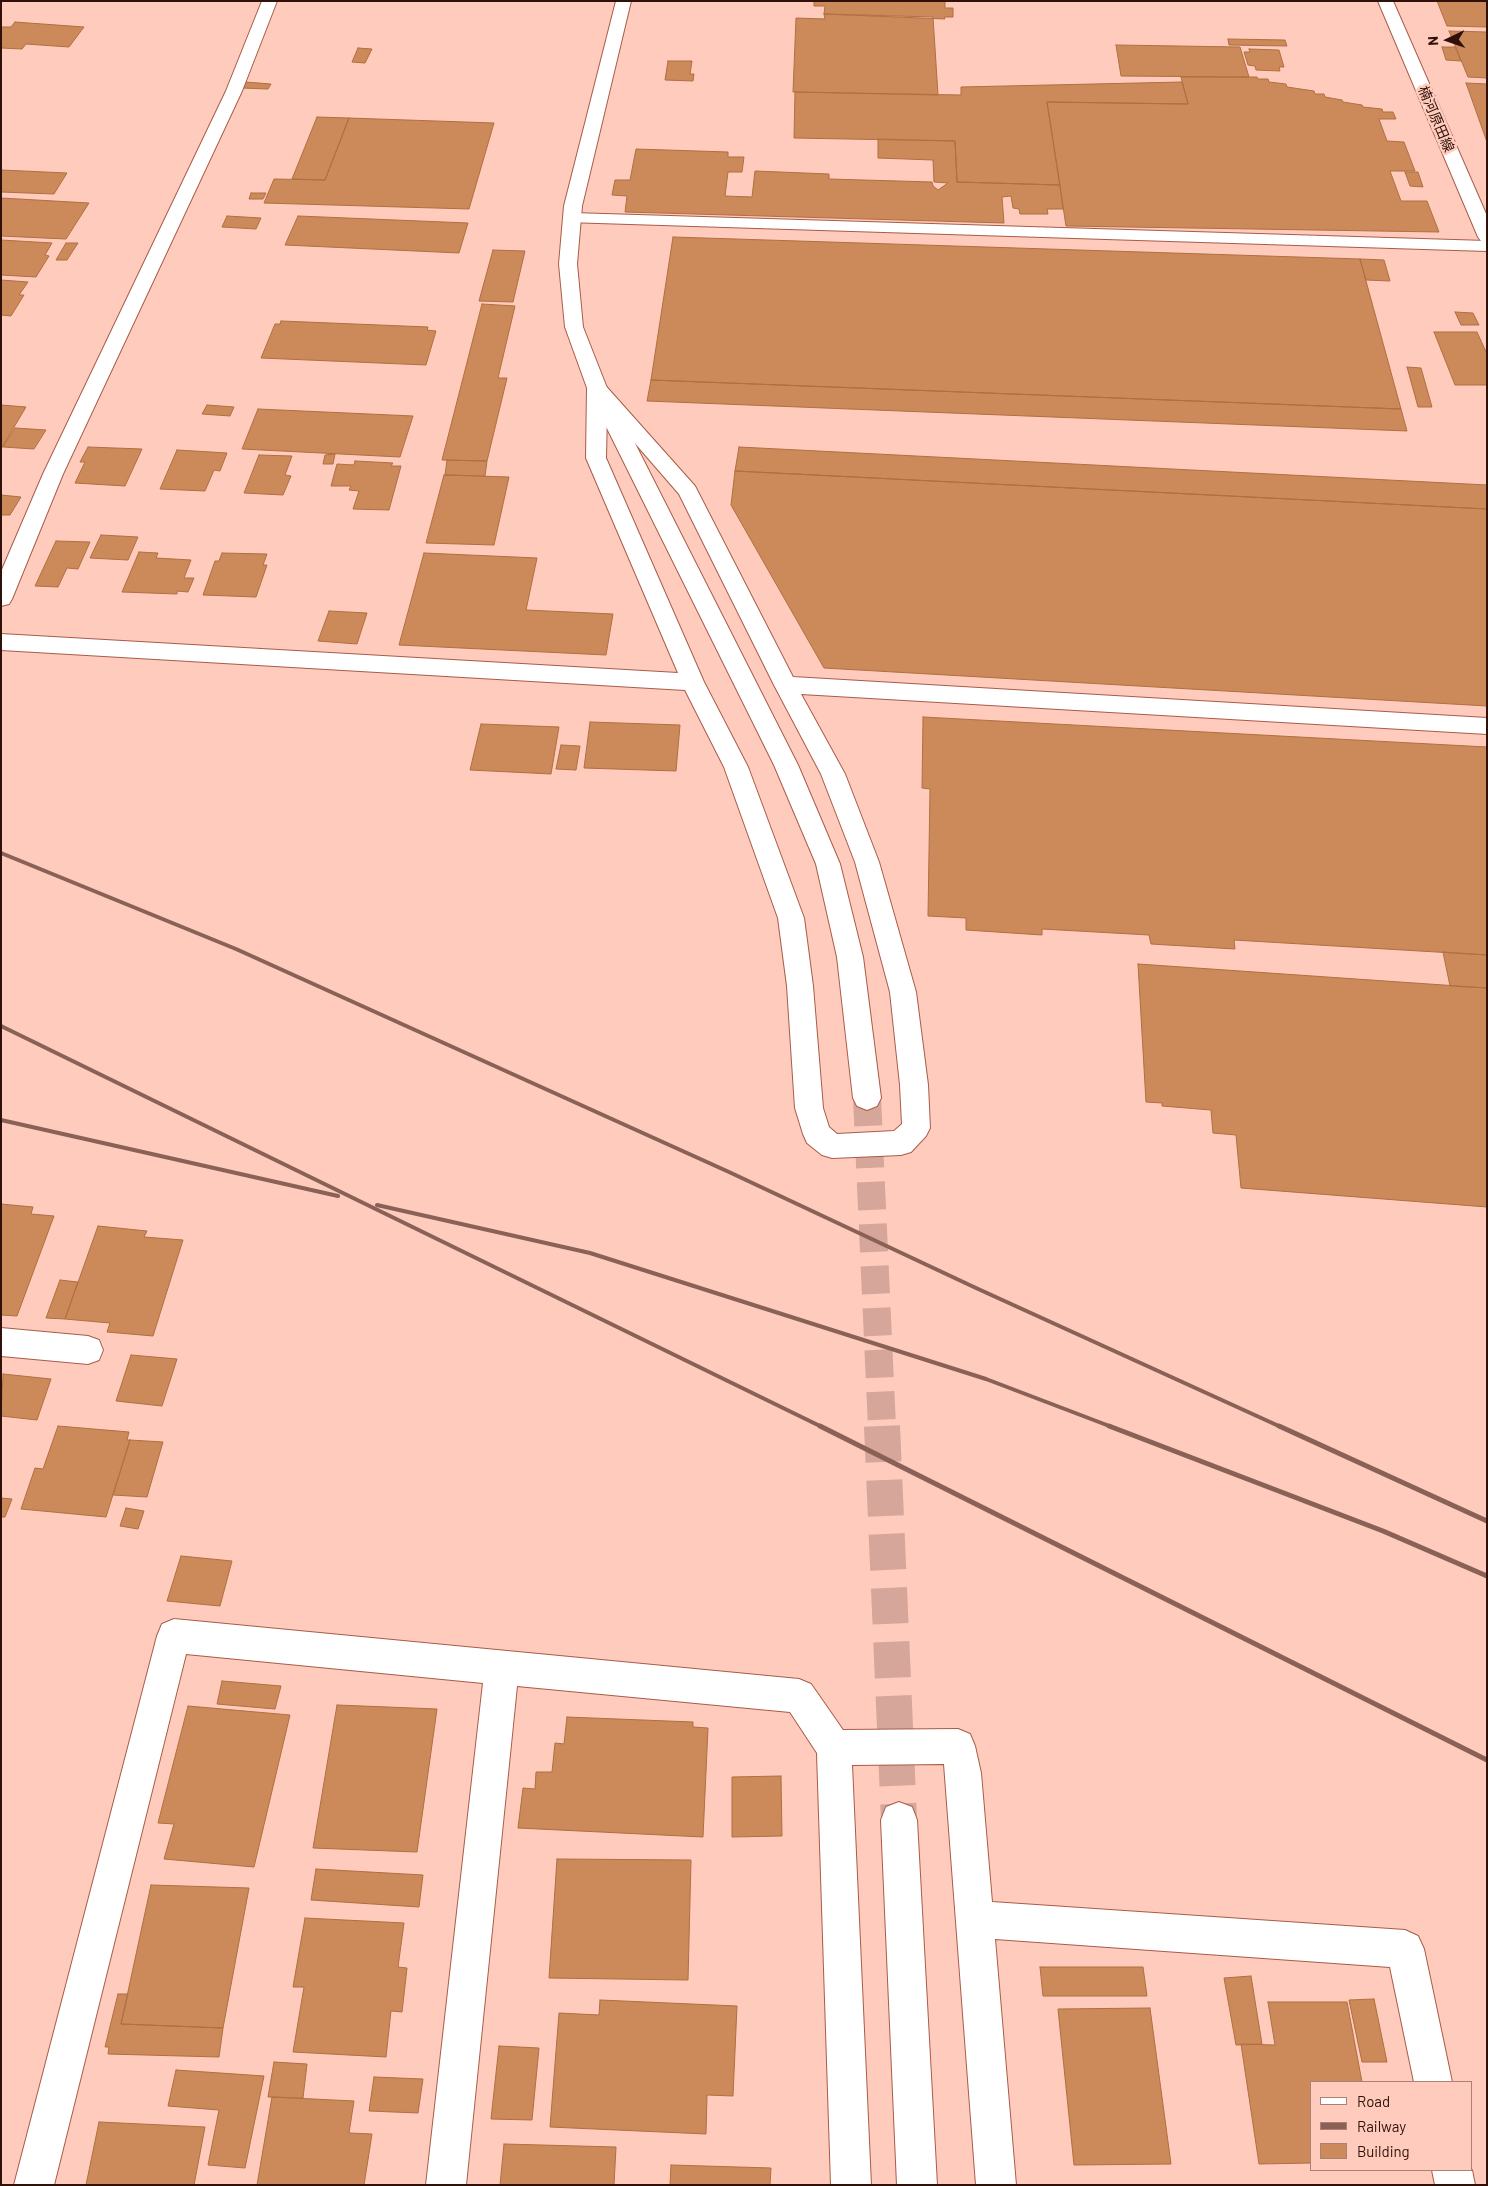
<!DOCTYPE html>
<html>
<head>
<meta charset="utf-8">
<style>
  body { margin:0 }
  #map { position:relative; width:1488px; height:2186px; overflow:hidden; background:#fecbbd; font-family:Barlow,sans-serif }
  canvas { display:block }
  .frame { position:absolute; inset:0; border:2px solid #30110a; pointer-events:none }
  .legend { position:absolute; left:1310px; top:2081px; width:162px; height:90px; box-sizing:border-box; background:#fecbbd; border:1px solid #ac8175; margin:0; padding:6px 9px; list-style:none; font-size:15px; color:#30110a }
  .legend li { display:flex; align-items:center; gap:10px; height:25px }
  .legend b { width:25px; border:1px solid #ac8175 }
  .north { position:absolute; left:1423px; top:15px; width:50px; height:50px; -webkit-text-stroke:4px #fecbbd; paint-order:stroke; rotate:267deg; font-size:14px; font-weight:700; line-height:20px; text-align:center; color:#30110a }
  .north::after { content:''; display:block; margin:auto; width:18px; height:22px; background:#30110a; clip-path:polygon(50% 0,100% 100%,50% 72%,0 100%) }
</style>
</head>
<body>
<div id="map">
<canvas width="1488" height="2186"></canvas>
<div class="frame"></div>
<ul class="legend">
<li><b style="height:6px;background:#fff"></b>Road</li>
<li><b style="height:6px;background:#896157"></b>Railway</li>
<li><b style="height:14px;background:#cc8959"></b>Building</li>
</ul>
<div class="north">N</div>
</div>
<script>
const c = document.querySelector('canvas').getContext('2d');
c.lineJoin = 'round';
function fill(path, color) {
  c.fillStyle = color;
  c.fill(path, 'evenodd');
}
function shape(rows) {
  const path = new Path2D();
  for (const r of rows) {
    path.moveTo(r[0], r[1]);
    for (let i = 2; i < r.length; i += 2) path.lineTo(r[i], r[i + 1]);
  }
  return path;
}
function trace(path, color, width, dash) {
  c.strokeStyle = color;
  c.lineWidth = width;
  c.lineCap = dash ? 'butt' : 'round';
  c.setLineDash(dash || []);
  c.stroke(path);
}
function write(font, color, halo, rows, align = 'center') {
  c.font = font + ' Barlow,"Noto Sans JP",sans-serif';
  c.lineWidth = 5;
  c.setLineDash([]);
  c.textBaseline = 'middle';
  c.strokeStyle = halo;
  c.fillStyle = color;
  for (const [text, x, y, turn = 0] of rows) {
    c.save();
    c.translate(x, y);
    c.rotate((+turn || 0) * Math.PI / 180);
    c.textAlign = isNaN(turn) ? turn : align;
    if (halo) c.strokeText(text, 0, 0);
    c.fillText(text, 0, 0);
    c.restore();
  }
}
const building = shape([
  [814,1,945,1,945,8,953,8,953,17,944,17,945,19,824,14,825,6,814,6,814,1],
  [1437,1,1487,1,1487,27,1447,26,1437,1],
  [824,14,933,17,938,95,793,92,796,18,825,19,824,14],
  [15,22,84,27,69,47,26,44,22,49,1,48,1,27,11,27,15,22],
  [1449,31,1487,32,1487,78,1468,77,1449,31],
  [1228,39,1285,40,1287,46,1229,45,1228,39],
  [1116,45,1240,47,1249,77,1121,76,1116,45],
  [1442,47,1455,47,1461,61,1446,60,1442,47],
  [358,48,372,49,365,63,352,62,358,48],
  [1249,49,1279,50,1284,67,1279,67,1280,71,1256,70,1255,66,1248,65,1244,52,1250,52,1249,49],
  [668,61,692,61,690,74,694,74,693,81,665,80,668,61],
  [1181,77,1257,77,1258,79,1268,79,1269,82,1286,84,1287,87,1314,91,1315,94,1324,94,1325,97,1342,100,1343,102,1362,105,1363,107,1382,109,1383,112,1393,112,1396,119,1379,119,1387,141,1404,142,1415,171,1390,171,1401,201,1427,201,1439,232,1066,226,1047,102,1188,104,1181,77],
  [245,82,271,84,268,89,242,88,245,82],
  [1182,82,1188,104,1047,102,1060,185,957,182,955,141,794,138,795,92,961,95,961,87,1182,82],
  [1466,83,1487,84,1487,142,1466,83],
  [317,117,349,118,325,180,292,179,317,117],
  [349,118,494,123,469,209,264,203,274,179,325,180,349,118],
  [878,139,955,141,957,182,1060,185,1063,209,1047,209,1048,214,1020,214,1019,209,1013,208,1011,196,1002,197,1004,223,625,212,627,196,612,195,615,180,630,180,636,149,728,152,728,157,744,157,742,172,728,172,725,196,752,197,755,171,829,174,829,179,932,182,933,186,938,190,948,183,934,182,933,160,878,158,878,139],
  [1,170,67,173,54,194,1,192,1,170],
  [1405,172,1418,172,1423,187,1410,186,1405,172],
  [251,193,266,193,263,199,249,199,251,193],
  [1,198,89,203,66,239,1,236,1,198],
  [227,216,261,218,256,229,222,227,227,216],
  [298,216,468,223,459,253,285,245,298,216],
  [673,237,1360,259,1401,409,651,380,673,237],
  [1,240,52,243,45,255,49,256,36,277,1,275,1,240],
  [66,243,78,243,67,260,56,260,66,243],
  [493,250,525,251,513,302,479,301,493,250],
  [1360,259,1384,260,1390,281,1366,280,1360,259],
  [1,280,28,282,19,295,24,295,11,316,1,315,1,280],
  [482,304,515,306,498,378,507,378,487,461,442,460,482,304],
  [1455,312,1473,313,1479,325,1461,325,1455,312],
  [281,321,428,327,427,330,436,331,426,365,261,358,275,324,280,324,281,321],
  [1434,332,1477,332,1487,354,1487,385,1455,385,1434,332],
  [1407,367,1421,368,1432,407,1418,407,1407,367],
  [651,380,1401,409,1407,431,647,401,651,380],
  [1,405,26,407,1,449,1,405],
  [207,405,234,407,230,416,202,414,207,405],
  [258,409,413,416,400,457,242,449,258,409],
  [15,428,46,430,34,449,3,447,15,428],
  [88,447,142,449,125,486,75,483,85,462,80,462,88,447],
  [739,447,1487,485,1487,509,735,471,739,447],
  [177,450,227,453,220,471,214,470,205,491,160,489,177,450],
  [335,454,333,464,323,464,325,455,335,454],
  [259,455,292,456,285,475,291,476,283,495,244,493,259,455],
  [447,460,487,461,485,476,445,475,447,460],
  [355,461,393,463,391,466,401,466,389,510,353,509,359,491,349,490,351,486,331,486,337,464,354,465,355,461],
  [735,471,1487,509,1487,706,824,668,731,505,735,471],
  [444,475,509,477,494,545,426,543,444,475],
  [1,495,21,497,10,515,1,515,1,495],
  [101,535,138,537,128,560,90,558,101,535],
  [56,541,90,542,78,569,67,568,58,587,35,586,56,541],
  [139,552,158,553,156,558,191,560,184,578,194,578,188,592,177,591,177,594,122,592,139,552],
  [222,553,267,554,263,565,267,565,256,597,203,595,215,561,219,561,222,553],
  [424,553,537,558,526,610,613,614,606,655,399,645,424,553],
  [329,611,367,613,357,644,318,641,329,611],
  [923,717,1487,747,1487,955,1234,940,1235,949,1151,944,1149,935,1042,929,1042,935,966,930,966,918,928,916,930,789,922,788,923,717],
  [590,722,680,725,676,771,584,768,590,722],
  [481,724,559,727,551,774,470,770,481,724],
  [561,745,580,746,576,770,556,769,561,745],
  [1443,952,1487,955,1487,988,1450,986,1443,952],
  [1138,964,1487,988,1487,1207,1241,1188,1236,1135,1213,1133,1211,1110,1162,1106,1162,1103,1146,1102,1138,964],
  [1,1204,33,1207,31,1214,54,1216,17,1316,1,1315,1,1204],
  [98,1226,147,1231,144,1237,183,1240,153,1336,107,1332,110,1323,65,1319,98,1226],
  [60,1280,78,1282,65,1319,46,1318,60,1280],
  [131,1355,177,1359,162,1406,116,1401,131,1355],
  [3,1374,51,1379,37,1420,1,1416,3,1374],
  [58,1426,129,1432,127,1440,130,1440,106,1517,21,1509,35,1468,43,1469,58,1426],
  [130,1440,163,1442,147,1497,113,1495,130,1440],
  [1,1498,12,1499,5,1517,1,1517,1,1498],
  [126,1508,144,1511,138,1529,120,1526,126,1508],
  [181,1556,232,1561,220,1606,167,1601,181,1556],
  [222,1681,281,1686,275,1709,217,1704,222,1681],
  [337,1705,437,1709,417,1852,313,1848,337,1705],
  [188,1706,290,1715,254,1867,164,1859,174,1824,158,1823,188,1706],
  [567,1717,693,1722,693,1727,708,1728,703,1837,518,1828,523,1788,535,1789,536,1772,552,1772,555,1743,564,1744,567,1717],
  [781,1776,782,1836,732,1837,732,1777,781,1776],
  [557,1859,691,1860,688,1980,549,1978,557,1859],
  [316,1869,423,1875,419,1907,311,1900,316,1869],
  [151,1885,249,1888,223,2028,121,2024,151,1885],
  [305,1918,404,1923,398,1967,407,1968,402,2012,391,2011,386,2057,293,2052,304,1987,293,1987,305,1918],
  [1040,1967,1143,1967,1147,1996,1043,1996,1040,1967],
  [1251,1976,1262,2044,1236,2045,1224,1978,1251,1976],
  [118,1994,128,1994,121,2024,223,2028,219,2057,108,2054,109,2047,105,2047,118,1994],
  [1374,1999,1387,2062,1362,2062,1349,2000,1374,1999],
  [600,2000,737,2006,733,2096,707,2095,706,2134,550,2127,559,2013,599,2015,600,2000],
  [1268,2002,1347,2002,1362,2082,1312,2082,1312,2163,1259,2164,1241,2044,1275,2045,1268,2002],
  [1150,2008,1171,2164,1074,2165,1058,2009,1150,2008],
  [499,2046,539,2048,532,2120,491,2119,499,2046],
  [274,2062,307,2064,303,2098,268,2097,274,2062],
  [176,2070,264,2076,245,2168,208,2165,219,2110,168,2106,176,2070],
  [374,2077,423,2079,418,2113,369,2111,374,2077],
  [272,2097,354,2101,349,2133,372,2134,364,2185,257,2185,272,2097],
  [99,2122,205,2127,194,2185,86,2185,99,2122],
  [504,2144,616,2147,614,2185,500,2185,504,2144],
  [671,2165,771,2168,770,2185,670,2185,671,2165]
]);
fill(building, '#cc8959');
trace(building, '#b06f40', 1);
trace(shape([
  [867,1098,882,1427]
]), '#d5a699', 28, [28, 14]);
trace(shape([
  [882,1426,899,1820]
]), '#d5a699', 36, [36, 18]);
const street = shape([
  [262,1,277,1,242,91,63,474,12,599,9,604,1,606,1,572,43,474,226,91,262,1],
  [572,213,1487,241,1487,251,566,222,563,218,566,214,572,213],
  [597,382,604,384,695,486,793,677,1487,718,1487,734,801,694,845,774,879,862,916,992,928,1085,930,1128,926,1136,911,1152,901,1155,832,1158,822,1155,807,1143,803,1134,795,1108,787,986,778,918,724,767,685,690,1,650,1,634,678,673,586,458,587,388,590,384,597,382],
  [607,411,679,494,774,685,821,774,855,862,890,992,900,1085,902,1124,894,1131,837,1134,829,1127,823,1108,813,986,804,918,748,767,704,682,606,458,607,411],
  [1,1328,88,1336,99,1340,103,1350,99,1360,88,1364,1,1356,1,1328],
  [174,1619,799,1679,811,1684,843,1730,958,1729,970,1734,975,1746,981,1773,992,1902,1405,1930,1418,1936,1424,1949,1452,2082,1414,2082,1390,1967,995,1939,1016,2185,976,2185,944,1764,852,1765,871,2185,831,2185,817,1753,790,1712,517,1686,466,2185,426,2185,483,1683,186,1654,54,2185,14,2185,157,1636,162,1624,174,1619],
  [1432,2170,1472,2170,1475,2185,1435,2185,1432,2170]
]);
const secondary = shape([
  [616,1,631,1,582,206,577,264,583,327,607,388,798,765,840,864,863,957,881,1098,877,1106,867,1110,857,1106,853,1098,837,957,816,864,774,765,587,388,565,327,559,264,564,206,616,1],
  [1378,1,1393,1,1487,216,1487,242,1481,241,1478,237,1378,1],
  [899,1802,912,1807,917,1820,937,2185,897,2185,881,1820,886,1807,899,1802]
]);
trace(street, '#a85c48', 2);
trace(secondary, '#a85c48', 2);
fill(street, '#fff');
fill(secondary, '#fff');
trace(shape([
  [1,853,236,949,729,1172,976,1288,1281,1427],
  [1,1026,822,1427],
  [1,1120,338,1196],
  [377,1205,590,1253,986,1379,1112,1427]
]), '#896157', 4);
trace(shape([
  [820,1426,1487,1760],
  [1109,1426,1383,1531,1487,1576],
  [1279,1426,1487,1521]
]), '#896157', 5);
write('14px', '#30110a', '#fecbbd', [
  ["楠河原田線",1436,119,67]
]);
</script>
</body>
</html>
